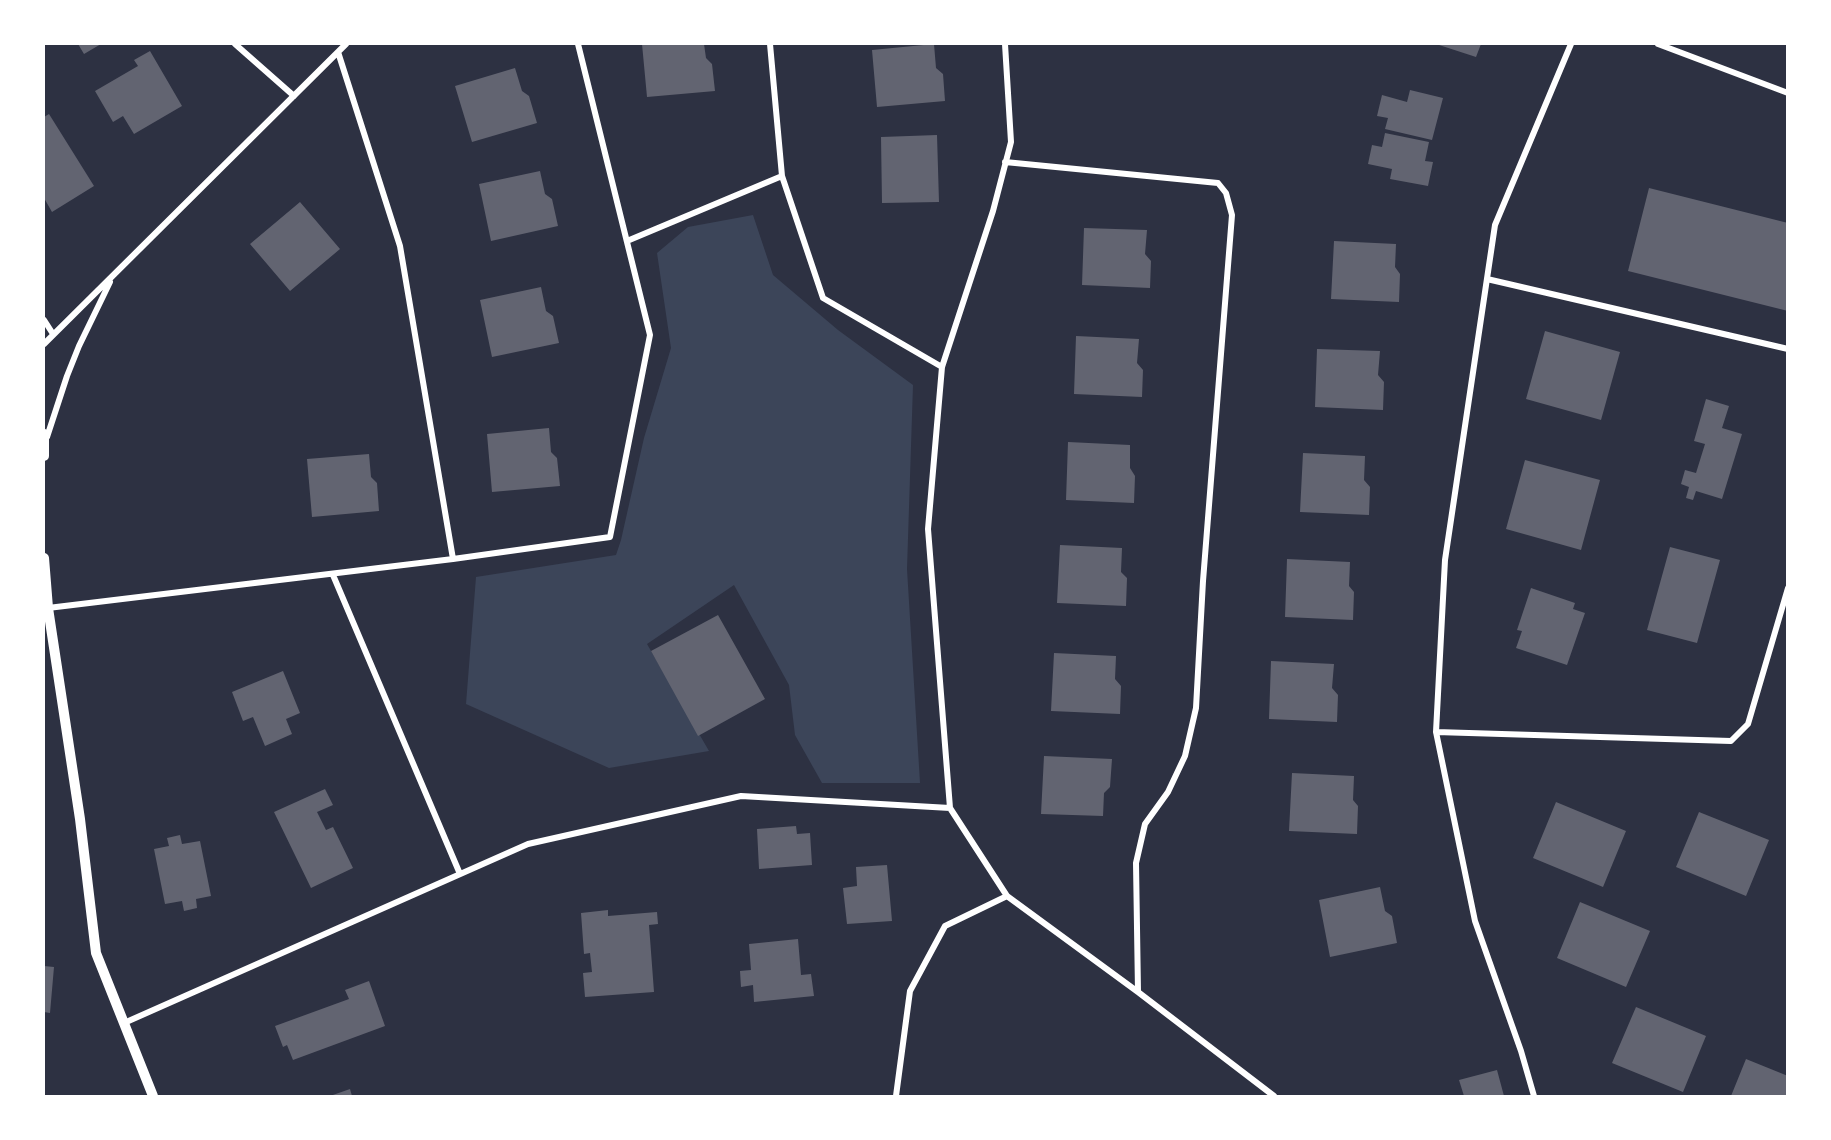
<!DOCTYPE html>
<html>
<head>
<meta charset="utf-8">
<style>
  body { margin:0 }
  #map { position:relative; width:1831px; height:1140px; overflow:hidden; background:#2d3142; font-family:Montserrat,sans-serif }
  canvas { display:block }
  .frame { position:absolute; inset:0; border:45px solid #fff; pointer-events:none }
</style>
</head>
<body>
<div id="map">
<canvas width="1831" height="1140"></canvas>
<div class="frame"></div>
</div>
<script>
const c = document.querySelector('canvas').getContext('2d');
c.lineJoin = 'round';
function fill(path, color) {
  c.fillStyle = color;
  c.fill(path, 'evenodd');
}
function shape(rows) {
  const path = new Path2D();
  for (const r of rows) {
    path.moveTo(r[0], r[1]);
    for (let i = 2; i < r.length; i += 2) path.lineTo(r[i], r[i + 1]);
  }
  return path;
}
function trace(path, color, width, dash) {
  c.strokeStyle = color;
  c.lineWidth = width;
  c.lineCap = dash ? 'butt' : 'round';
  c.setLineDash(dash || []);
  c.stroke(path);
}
fill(shape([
  [753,215,773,275,838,330,913,385,907,569,920,783,822,783,795,735,789,685,734,585,647,644,709,751,609,768,466,704,476,577,616,555,621,540,644,438,671,348,657,253,688,227]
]), '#3c4559');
fill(shape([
  [78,44,101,44,84,54],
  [642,44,704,44,706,58,712,64,715,91,647,97],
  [934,44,936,68,943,74,945,101,877,107,872,50],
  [1436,44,1481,44,1476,57],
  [150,51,182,106,134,134,123,116,113,122,95,91,138,66,134,60],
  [515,68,522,91,529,96,537,123,472,142,455,86],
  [1410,90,1443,98,1432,140,1385,129,1388,118,1377,116,1382,95,1407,102],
  [49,114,94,186,52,212,44,198,44,117],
  [1385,133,1429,142,1425,161,1433,162,1428,186,1390,179,1392,169,1368,164,1372,145,1382,147],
  [937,135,939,202,882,203,881,137],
  [540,171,545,194,552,199,558,226,491,241,479,184],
  [1649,188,1788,223,1788,311,1628,271],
  [300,202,340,249,290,291,250,244],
  [1084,228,1147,230,1145,254,1151,261,1150,288,1082,285],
  [1334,241,1396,244,1395,267,1400,274,1399,302,1331,299],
  [541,287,546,311,553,316,559,343,492,357,480,300],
  [1545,331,1620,352,1601,420,1526,399],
  [1076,336,1139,339,1137,363,1143,370,1142,397,1074,394],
  [1317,349,1380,351,1378,375,1384,382,1383,410,1315,407],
  [1706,399,1729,406,1722,428,1742,434,1722,499,1696,491,1693,500,1686,498,1689,487,1681,484,1685,470,1696,473,1705,444,1694,441],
  [549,428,551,452,557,458,560,486,492,492,487,434],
  [1068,442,1130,445,1130,468,1135,476,1134,503,1066,500],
  [1303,453,1365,456,1364,480,1370,487,1369,515,1300,512],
  [369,454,371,477,377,483,379,511,312,517,307,459],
  [1525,460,1600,480,1581,550,1506,529],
  [1060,545,1122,548,1121,572,1127,578,1126,606,1057,603],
  [1670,547,1720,560,1697,643,1647,630],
  [1287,559,1350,562,1349,586,1354,592,1353,620,1285,617],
  [1531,588,1575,603,1573,609,1585,613,1567,665,1516,648,1522,631,1517,630],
  [718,615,765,699,698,736,651,651],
  [1054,653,1116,656,1115,679,1121,686,1120,714,1051,711],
  [1271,661,1334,664,1332,688,1338,695,1337,722,1269,719],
  [283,671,300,713,286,719,292,734,265,746,253,717,243,721,232,692],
  [1044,756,1112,759,1110,787,1104,793,1103,816,1041,814],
  [1292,773,1354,776,1353,800,1358,806,1357,834,1289,831],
  [325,789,333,805,317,812,326,830,333,827,353,868,311,888,274,812],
  [1556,802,1626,831,1603,887,1533,858],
  [1699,812,1769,840,1746,896,1676,867],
  [796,826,797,834,810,833,812,865,759,869,757,829],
  [180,835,182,844,200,841,211,896,196,899,197,908,184,911,182,901,165,904,154,849,169,846,167,838],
  [887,865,892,921,847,924,843,888,857,886,856,867],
  [1380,887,1385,911,1392,916,1397,943,1330,957,1319,900],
  [1580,902,1650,931,1626,987,1557,958],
  [608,910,608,916,657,912,658,924,649,925,654,992,585,997,583,973,592,972,590,953,584,954,581,913],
  [798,939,801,975,811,974,814,996,754,1002,753,985,741,987,740,971,751,970,749,944],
  [44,966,54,967,50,1013,44,1012],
  [369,981,385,1026,293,1060,287,1045,283,1047,275,1026,349,999,345,990],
  [1636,1007,1706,1036,1683,1092,1612,1063],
  [1746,1059,1788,1076,1788,1096,1731,1096],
  [1497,1070,1504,1096,1464,1096,1459,1080],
  [350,1089,352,1096,330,1096]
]), '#626471');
trace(shape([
  [235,44,294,96],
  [770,44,782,176,823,298,942,367],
  [1005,44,1011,142,993,211,942,367,928,529,950,808,1007,896,1138,992,1274,1096],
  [1658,44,1788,93],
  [1005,162,1218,183,1226,193,1232,215,1203,581,1196,708,1185,756,1168,792,1145,824,1136,863,1138,992],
  [627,241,782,176],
  [1487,279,1788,349],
  [44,320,53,334],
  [44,344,346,44],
  [47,437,67,376,79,346,110,282],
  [453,559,610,537,650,335,578,44],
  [333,575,460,874],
  [48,608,453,559,400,246,338,52],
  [1436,732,1731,741,1748,724,1788,588],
  [124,1023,528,844,741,796,950,808],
  [896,1096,910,991,945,926,1007,896],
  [1534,1096,1521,1051,1475,921,1436,732,1445,560,1495,225,1571,44]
]), '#fff', 6);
trace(shape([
  [44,434,44,456],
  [44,558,48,608,80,819,96,953,153,1096]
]), '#fff', 10);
</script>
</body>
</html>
